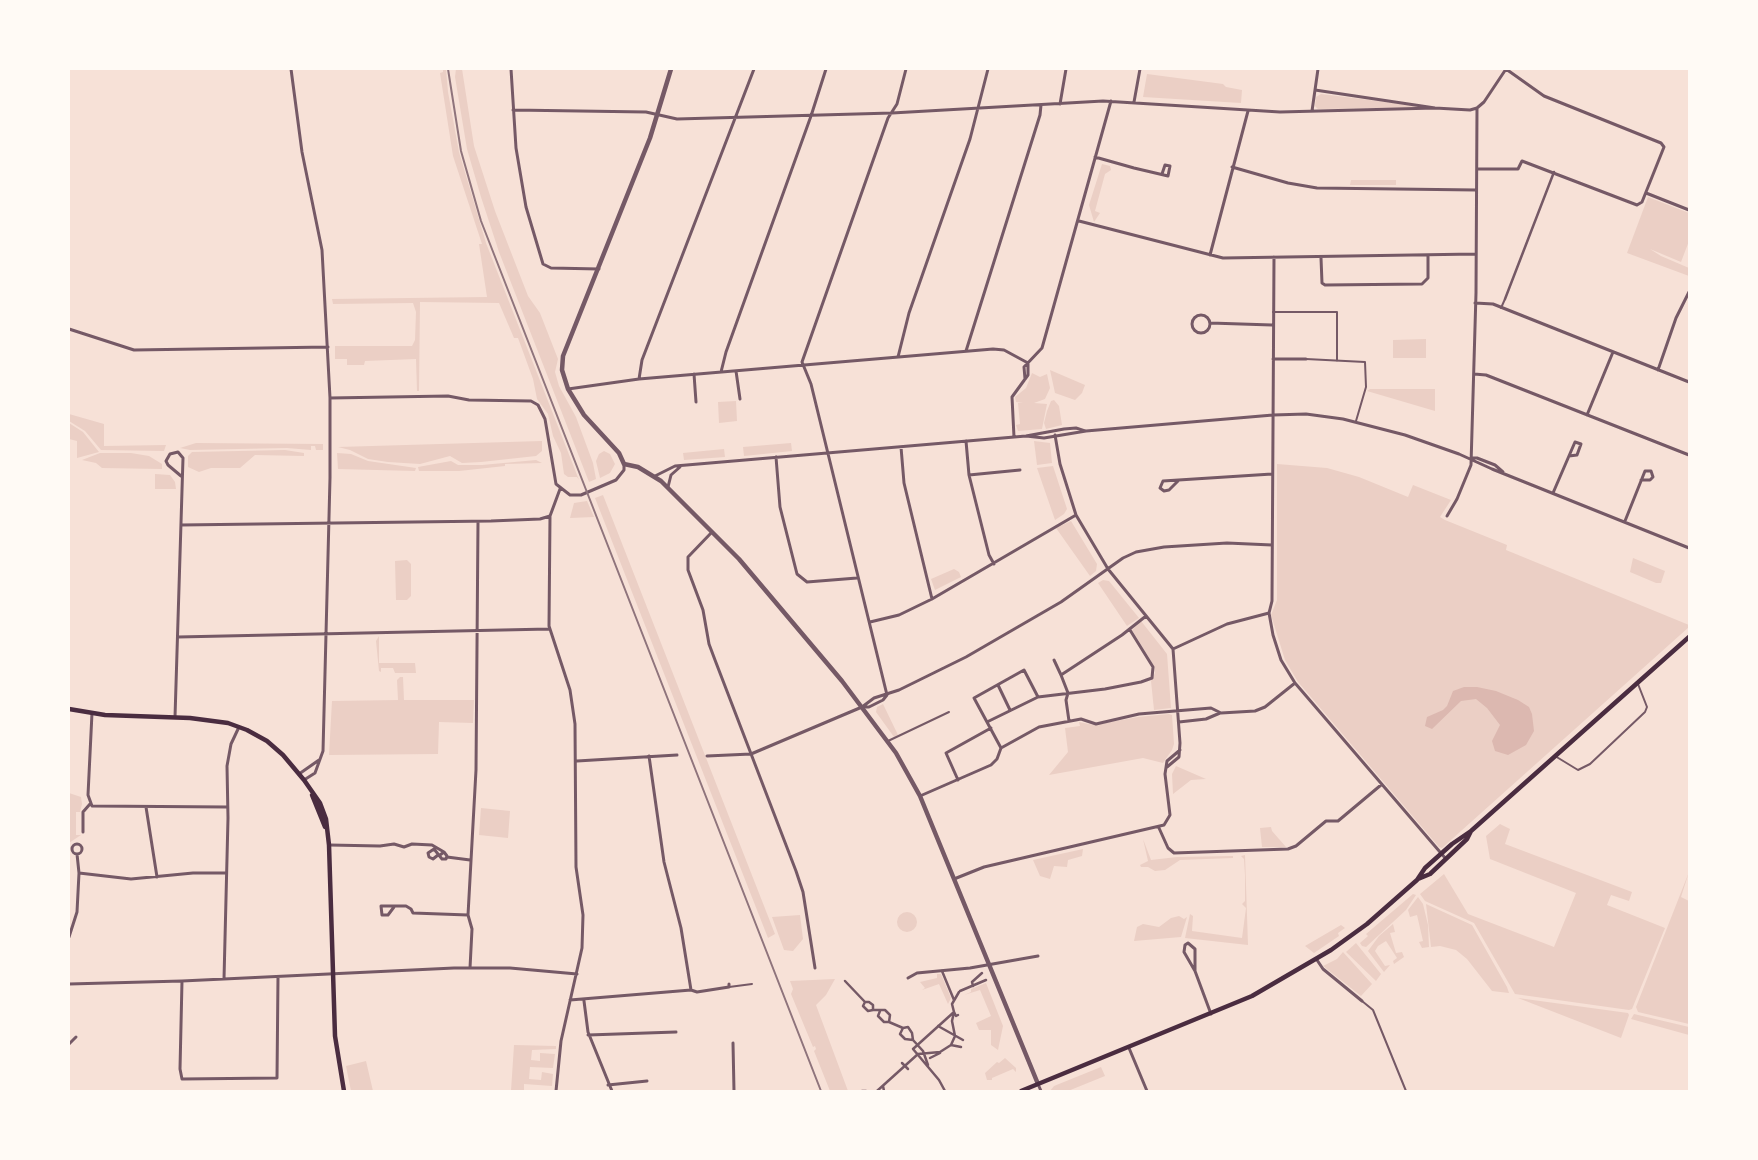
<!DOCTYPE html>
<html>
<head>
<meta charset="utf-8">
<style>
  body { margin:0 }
  #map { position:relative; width:1758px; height:1160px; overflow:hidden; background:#f7e1d7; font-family:Manrope,sans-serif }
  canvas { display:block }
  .frame { position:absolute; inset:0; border:70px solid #fffaf5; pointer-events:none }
</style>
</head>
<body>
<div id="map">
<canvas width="1758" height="1160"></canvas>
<div class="frame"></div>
</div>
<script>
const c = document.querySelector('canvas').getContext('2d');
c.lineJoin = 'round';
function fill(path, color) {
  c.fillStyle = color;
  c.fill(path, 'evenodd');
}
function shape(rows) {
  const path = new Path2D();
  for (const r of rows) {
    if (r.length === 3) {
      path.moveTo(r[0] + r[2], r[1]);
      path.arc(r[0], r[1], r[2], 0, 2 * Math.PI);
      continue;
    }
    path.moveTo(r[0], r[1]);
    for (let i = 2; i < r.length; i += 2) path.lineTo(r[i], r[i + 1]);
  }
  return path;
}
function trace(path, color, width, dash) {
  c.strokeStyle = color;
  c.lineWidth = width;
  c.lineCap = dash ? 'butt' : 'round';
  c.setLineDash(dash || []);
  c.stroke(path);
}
fill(shape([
  [443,69,446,69,448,92,459,152,486,243,579,480,577,477,568,477,564,474,561,453,553,436,548,414,537,399,533,379,518,338,514,338,499,303,420,302,419,391,417,391,416,359,365,361,364,365,347,365,347,359,335,359,335,346,412,346,415,340,416,312,413,303,333,304,332,299,487,297,479,244,482,244,453,156,440,73,443,72],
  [456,69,462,69,474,146,495,211,528,296,540,313,558,359,555,372,559,386,576,417,593,463,596,479,589,482,499,252,481,197,467,149,455,77],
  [1147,74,1223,84,1226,87,1242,90,1241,103,1143,97],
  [1321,94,1418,106,1419,108,1318,109,1315,106,1316,97],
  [1102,164,1110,166,1111,170,1105,174,1095,211,1100,213,1094,222,1089,205],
  [1351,180,1396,180,1396,185,1350,185],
  [1648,197,1689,213,1689,241,1681,262,1650,249,1661,256,1689,268,1689,276,1627,253],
  [1426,339,1426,358,1393,358,1393,340],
  [1050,370,1085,385,1082,393,1075,400,1055,393],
  [1032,373,1040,377,1047,374,1050,388,1045,399,1034,403,1047,404,1042,429,1018,431,1016,425,1020,424,1018,403,1023,403,1016,402,1015,397,1026,388],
  [1370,389,1435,389,1435,411,1367,391],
  [1054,400,1059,406,1062,425,1046,429,1044,423,1047,411,1051,401],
  [736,401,737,421,719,423,718,402],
  [69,414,104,424,104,446,166,445,164,451,101,450,85,431,69,421],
  [69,423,83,432,99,452,77,458,77,441,69,439],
  [542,441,542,451,536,456,481,462,462,463,450,456,420,464,388,462,368,459,350,450,338,447],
  [1034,441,1050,443,1052,463,1037,465],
  [196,443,323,444,323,450,316,450,315,446,311,446,311,450,287,448,190,450,180,448],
  [791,443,792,451,744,456,743,447],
  [724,449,725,457,684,460,683,453],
  [285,450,304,453,304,456,255,455,240,468,211,468,199,472,188,467,188,456,192,452],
  [604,451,610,454,615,464,610,473,600,478,596,461,599,454],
  [100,453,131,453,149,456,162,464,162,469,102,468,96,463,82,460],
  [337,453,351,454,368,461,416,468,415,471,338,469],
  [536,460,542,463,505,464,505,466,459,471,419,471,418,467,451,461,458,465,482,465],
  [1277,464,1327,468,1359,477,1408,497,1413,485,1451,500,1440,517,1445,520,1507,545,1506,550,1689,625,1689,627,1442,848,1439,847,1298,682,1285,660,1271,615,1277,600],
  [1053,466,1067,509,1064,514,1055,520,1037,468],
  [155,474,170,475,175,482,176,489,155,489],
  [603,495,775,934,768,938,595,498],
  [587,501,594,517,570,518,574,503],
  [1071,521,1097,564,1096,571,1090,576,1056,528],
  [1633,558,1665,571,1661,583,1656,583,1630,572],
  [407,560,411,564,411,596,407,600,396,600,395,561],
  [954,569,959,572,961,577,935,590,931,579],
  [1103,580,1109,581,1139,618,1127,626,1098,583],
  [1141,621,1167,654,1171,708,1154,710,1151,681,1155,673,1154,666,1132,630],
  [379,636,379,663,415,663,416,673,395,673,393,668,381,668,381,672,379,671,376,641],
  [400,677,403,677,404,700,474,700,473,723,439,722,438,754,329,755,332,701,398,700,397,680],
  [883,704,898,735,894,737,876,712,877,707],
  [1169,714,1172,715,1174,744,1172,750,1163,763,1143,758,1049,775,1068,752,1065,728,1080,726,1079,722,1094,725,1138,717],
  [1176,766,1206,779,1191,780,1173,794,1172,774],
  [69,793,81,797,82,804,80,812,76,812,76,835,81,835,69,843],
  [481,808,510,811,508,838,479,835],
  [1500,824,1510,829,1505,844,1632,892,1629,901,1611,895,1607,905,1665,928,1632,1009,1629,1010,1515,994,1474,923,1425,901,1420,894,1444,874,1468,914,1554,947,1576,893,1490,859,1486,836],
  [1271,827,1272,831,1286,847,1262,847,1260,828],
  [1143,839,1151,860,1177,857,1233,856,1233,858,1180,860,1165,870,1155,871,1148,867,1141,867,1140,865,1148,861],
  [1083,849,1082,856,1068,860,1067,867,1054,866,1050,879,1040,876,1033,860],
  [1245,855,1248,945,1185,938,1190,914,1193,916,1192,931,1242,938,1246,908,1242,904,1245,901,1245,875,1244,859,1241,856],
  [1689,872,1681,897,1689,901,1689,1024,1638,1012,1636,1007],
  [1413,894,1416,895,1406,910,1366,947,1362,946,1360,943,1368,936,1366,934],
  [1418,897,1423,904,1428,925,1429,947,1422,948,1419,942,1423,941,1417,915,1410,917,1408,910],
  [1426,904,1472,925,1507,987,1509,993,1492,991,1467,959,1456,950,1440,946,1431,947],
  [907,922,10],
  [800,915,803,939,793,951,784,950,772,917],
  [1179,916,1184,919,1187,917,1181,937,1134,941,1137,927,1143,924,1159,927,1171,918],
  [1393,924,1395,932,1390,933,1396,953,1402,952,1404,957,1394,964,1393,961,1397,958,1386,941,1378,946,1375,951,1385,966,1390,965,1384,972,1368,951,1379,936],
  [1341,925,1345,928,1338,933,1339,936,1314,953,1305,946],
  [1356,943,1381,974,1376,981,1346,952],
  [1343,952,1372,984,1361,996,1323,966,1337,959],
  [937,974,941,974,951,998,948,1004,939,984,922,990,925,988,920,982,937,978],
  [835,979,826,995,816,1005,848,1091,830,1091,814,1051,816,1049,815,1046,813,1047,791,994,793,989,790,981],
  [986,983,1003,1026,998,1050,991,1045,991,1030,979,1030,976,1023,991,1016,980,990,964,995,971,992,971,989],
  [1518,998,1628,1013,1629,1015,1621,1038],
  [1634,1014,1689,1027,1689,1035,1631,1019],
  [514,1045,556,1046,556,1049,532,1050,531,1060,540,1061,540,1053,555,1054,553,1068,530,1067,529,1079,541,1080,542,1072,553,1074,552,1086,524,1084,524,1091,511,1091],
  [1005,1058,1016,1068,1016,1072,1013,1069,992,1078,992,1080,987,1080,985,1073,997,1062,999,1063],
  [366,1061,373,1091,351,1091,346,1066],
  [1101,1067,1105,1076,1068,1091,1050,1091,1054,1086]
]), '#ebcfc5');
fill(shape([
  [1464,687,1477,687,1496,691,1518,700,1529,707,1532,714,1534,731,1526,745,1508,755,1495,751,1492,741,1500,725,1487,708,1476,699,1461,701,1432,729,1425,726,1427,717,1443,710,1447,706,1453,691]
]), '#dcb8b0');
trace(shape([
  [1501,308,1505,299],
  [1273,312,1337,312,1337,361],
  [1306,359,1365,362,1366,387,1356,421],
  [888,741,949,712],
  [1555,756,1578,770,1590,764,1645,712,1647,707,1638,684],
  [729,987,752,984],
  [1362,1001,1373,1010,1406,1091]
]), '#755966', 2);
trace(shape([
  [1505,299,1554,172],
  [942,971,954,1000],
  [845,981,865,1002,869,1002,873,1005,873,1010,885,1010,890,1015,889,1022,903,1028,908,1027,912,1033,913,1040,923,1051,928,1065],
  [973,986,972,982,982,973],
  [960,991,986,980],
  [865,1002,863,1006,868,1011,873,1010],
  [880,1011,878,1016,884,1022,889,1022],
  [938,1026,963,1040],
  [903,1028,900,1034,905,1039,913,1040],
  [951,1045,961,1047],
  [930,1058,940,1053],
  [902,1063,908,1069],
  [883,1086,884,1091],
  [862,1091,866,1091],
  [877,1091,918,1054,940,1052,951,1045,955,1036,952,1021,954,1012,956,1016,958,1015],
  [945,1091,939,1080,913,1049,954,1012,952,1004,959,992]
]), '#755966', 2.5);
trace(shape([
  [291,69,302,152,322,250,330,398,330,478,323,751,315,773,304,780],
  [511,69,516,148,526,207,543,264,551,268,599,269],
  [1315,90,1435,108,1470,110,1477,108,1484,102,1506,69],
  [1134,102,1140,69],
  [1060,104,1066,69],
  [513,110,646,112,677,119,892,113,1103,101,1280,112,1435,108],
  [1312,111,1318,69],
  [1095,157,1134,168,1168,176,1170,166,1165,165,1162,174],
  [1232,167,1288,183,1317,188,1476,190],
  [1478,169,1518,169,1522,161,1637,205,1642,202,1664,147,1661,143,1544,96,1506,69],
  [1646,193,1689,210],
  [1079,221,1223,258,1475,254],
  [1210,255,1248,111],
  [1274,257,1272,601,1269,613,1273,635,1281,660,1295,683,1446,859],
  [1321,258,1322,283,1325,285,1422,284,1428,278,1428,256],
  [1475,303,1493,304,1689,382],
  [1201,324,9],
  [1210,323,1272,325],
  [69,329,134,350,328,347],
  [966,351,1040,115,1041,105],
  [898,357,909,313,970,139,988,69],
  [1273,359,1306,359],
  [1658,370,1676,318,1689,292],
  [736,371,740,399],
  [721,372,726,352,811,116,826,69],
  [694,374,696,402],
  [1474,374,1486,375,1689,455],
  [639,379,642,360,754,69],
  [1025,379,1024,367,1042,348,1111,101],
  [568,389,639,379,993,349,1004,350,1028,363],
  [330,398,448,396,469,400,531,401,538,405,545,419,556,484,570,495,581,495,616,480,624,470,624,464],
  [1587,415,1613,352],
  [1055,435,1060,464,1076,515,1108,569,1173,649],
  [1026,436,1044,438,1086,431,1273,415,1306,414,1343,419,1405,435,1459,454,1492,469,1689,548],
  [1014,437,1012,397,1028,375,1028,363],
  [966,441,969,475,989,555,994,564],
  [901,447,904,483,932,599],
  [776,457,780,507,797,574,807,582,857,578],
  [1471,458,1477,458,1495,465,1503,472],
  [969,475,1020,470],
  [655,476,675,466,1026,436,1064,429,1076,428,1085,431],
  [1178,481,1169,490,1164,491,1160,488,1163,481,1272,474],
  [668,487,671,475,680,467],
  [1553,493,1575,442,1581,444,1577,455,1569,456],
  [1447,516,1457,499,1471,465,1476,293,1477,108],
  [1625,521,1645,471,1651,471,1653,477,1650,480,1641,480],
  [181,525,491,521,540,519,550,516],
  [712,532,688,557,688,570,703,610,709,644,715,660,796,871,803,892,815,968],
  [870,622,899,615,932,599,1076,515],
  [178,637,549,629],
  [1173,649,1227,624,1269,613],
  [1054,660,1061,675],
  [998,685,1010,710],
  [887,695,811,384,802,362,888,118,897,104,906,69],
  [862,707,874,698,899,690,966,657,1061,602,1123,558,1136,552,1164,547,1227,543,1272,545],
  [92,713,88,795,92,806,227,807],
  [175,717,183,458,178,452,170,454,166,461,168,465,181,476],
  [1069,721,1066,700,1068,693,1061,675,1122,635,1146,616],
  [987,722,1038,697,1105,689,1141,682,1152,678,1153,667,1130,630],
  [1179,722,1206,719,1220,713],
  [1001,748,974,698,1024,670,1038,697],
  [649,756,664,862,681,928,691,990],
  [707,756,751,754,862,707,869,707,883,700,887,695],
  [577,761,677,755],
  [1167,767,1179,757,1180,743,1173,649],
  [299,774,319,760],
  [958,780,946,753,991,728],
  [920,796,991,765,997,759,1001,748,1039,727,1081,719,1096,724,1139,714,1211,708,1221,713,1255,711,1265,707,1295,683],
  [146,807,157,877],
  [1159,828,1168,848,1174,853,1288,849,1296,846,1326,821,1338,821,1381,785],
  [83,832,83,812,90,804],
  [77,849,5],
  [329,845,380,846,394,844,404,847,412,844,432,845,444,852],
  [438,855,433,859,429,857,428,853,434,849,442,859,446,859,447,856,444,852,440,855],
  [447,857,470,860],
  [79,873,131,879,193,873,226,873],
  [954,879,984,867,1164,825,1170,815,1165,774,1167,761,1180,750],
  [394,907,388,915,382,915,381,906,406,906,411,909,413,913,468,915],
  [69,937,77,912,79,873,77,854],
  [1317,960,1323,969,1362,1001],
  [470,968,472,929,468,915,476,770,478,522],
  [1195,971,1195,949,1188,943,1185,945,1184,952,1195,971,1211,1014],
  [908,978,917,973,970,968,1038,956],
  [224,979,228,818,227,766,231,744,239,727],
  [182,981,180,1069,182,1079,277,1078,278,977],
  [69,984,182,981,454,968,510,968,577,974],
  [570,1000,691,990,697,992,729,987,729,984],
  [584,1001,588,1032,612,1091],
  [588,1035,676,1032],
  [733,1043,734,1091],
  [69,1044,76,1037],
  [1129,1048,1147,1091],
  [1038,1084,1041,1091],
  [608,1085,647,1081],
  [556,1091,561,1041,582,948,583,915,576,867,575,724,570,690,549,626,550,516,560,489]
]), '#755966', 3);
trace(shape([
  [671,69,650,138,563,356,562,370,568,389,584,415,619,453,624,464,638,467,661,481,739,559,842,681,896,753,920,796,1038,1084]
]), '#755966', 4.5);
trace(shape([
  [69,709,105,715,190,718,228,723,247,730,267,741,283,755,304,780,320,803,326,819,329,845,335,1036,344,1091],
  [312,795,325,827],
  [1418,879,1430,874,1467,839,1471,831],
  [1021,1091,1252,996,1331,950,1367,924,1417,880,1425,868,1452,844,1471,831,1689,637]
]), '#4a2c40', 4.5);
trace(shape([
  [448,69,461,151,481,221,821,1091]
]), '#8f747c', 2);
</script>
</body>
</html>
